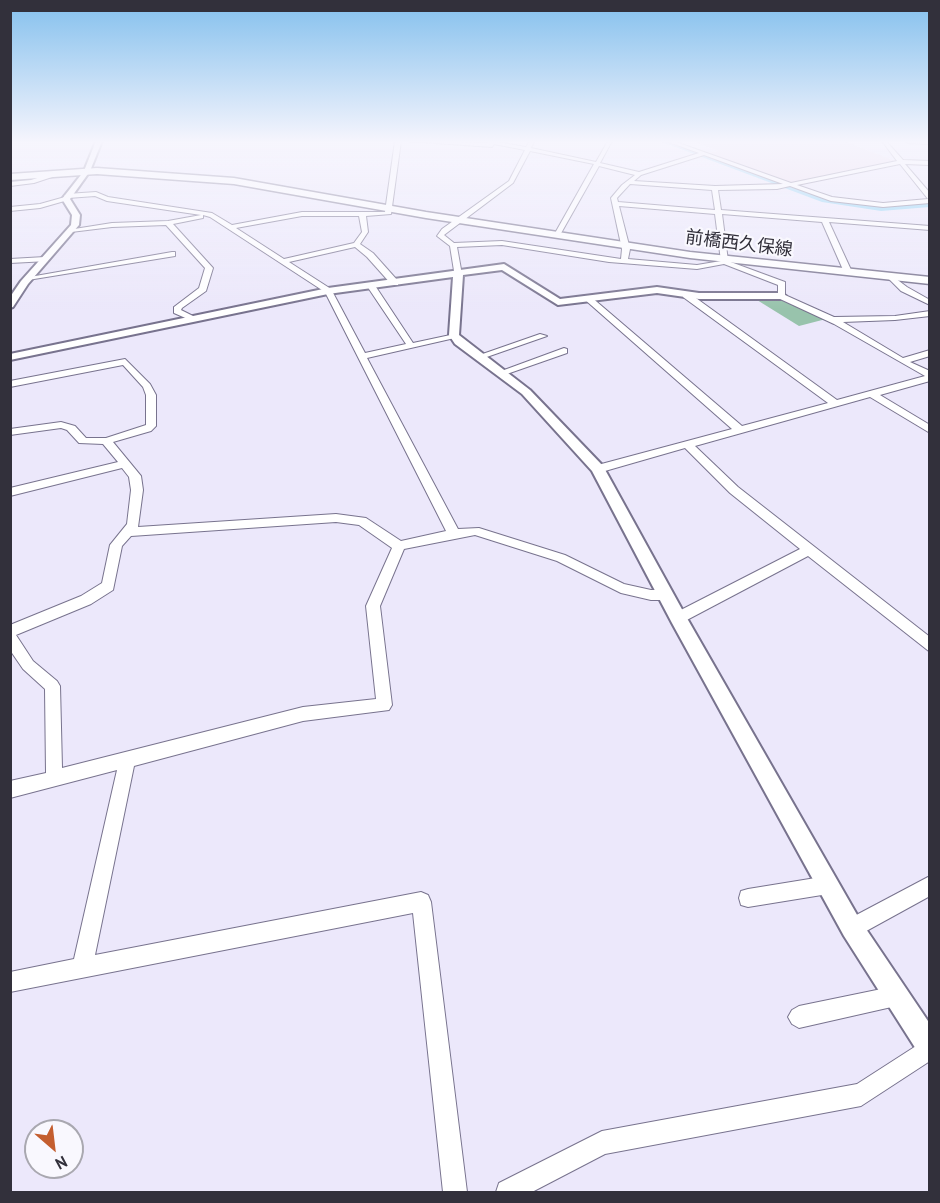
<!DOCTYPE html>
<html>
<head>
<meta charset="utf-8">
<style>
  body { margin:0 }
  #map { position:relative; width:940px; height:1203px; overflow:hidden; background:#ece8fb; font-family:"PT Sans",sans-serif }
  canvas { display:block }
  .frame { position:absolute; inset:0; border:12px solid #32303b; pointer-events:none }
  .north { position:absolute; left:24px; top:1119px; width:60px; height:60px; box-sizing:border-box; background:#f9f8fe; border:2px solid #a9a8b0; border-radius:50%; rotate:152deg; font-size:16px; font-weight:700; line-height:24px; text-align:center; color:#32303b }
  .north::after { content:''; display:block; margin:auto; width:21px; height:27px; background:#c45e2f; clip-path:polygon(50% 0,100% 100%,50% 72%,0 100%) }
</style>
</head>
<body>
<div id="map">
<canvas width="940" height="1203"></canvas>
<div class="frame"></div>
<div class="north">N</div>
</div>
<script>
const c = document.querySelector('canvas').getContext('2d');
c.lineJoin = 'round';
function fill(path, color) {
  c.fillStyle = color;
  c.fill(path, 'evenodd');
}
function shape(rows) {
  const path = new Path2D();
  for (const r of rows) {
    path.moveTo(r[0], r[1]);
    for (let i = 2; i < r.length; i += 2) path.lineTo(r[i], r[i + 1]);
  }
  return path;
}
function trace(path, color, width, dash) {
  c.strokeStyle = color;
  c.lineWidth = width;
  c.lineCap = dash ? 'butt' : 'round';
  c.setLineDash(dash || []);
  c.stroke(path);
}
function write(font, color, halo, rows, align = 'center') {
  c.font = font + ' "PT Sans","Noto Sans JP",sans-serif';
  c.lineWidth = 4.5;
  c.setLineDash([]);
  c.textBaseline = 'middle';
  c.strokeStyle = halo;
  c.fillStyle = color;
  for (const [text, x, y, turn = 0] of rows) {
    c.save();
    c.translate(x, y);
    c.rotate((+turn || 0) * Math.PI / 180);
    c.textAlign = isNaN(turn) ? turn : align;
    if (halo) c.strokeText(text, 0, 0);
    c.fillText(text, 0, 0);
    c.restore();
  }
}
fill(shape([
  [694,141,843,141,898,162,787,184,707,153,718,151]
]), '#eddbec');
fill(shape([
  [757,300,788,301,826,319,799,326]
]), '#98c3ac');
fill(shape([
  [659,141,671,141,824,196,881,205,930,201,930,207,881,211,822,202,659,141]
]), '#8ed2f4');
const minor = shape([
  [395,141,401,141,391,214,366,216,368,232,360,244,373,253,398,281,398,285,392,285,367,257,355,247,289,262,331,289,365,353,406,344,367,286,371,284,374,284,413,343,455,334,459,337,367,358,458,529,479,528,565,555,624,584,651,590,665,590,670,591,672,595,670,599,665,600,651,600,621,593,557,561,475,535,404,549,380,606,392,705,389,710,303,721,134,766,95,955,421,892,428,895,431,902,467,1192,443,1192,413,913,10,992,10,972,74,959,117,770,10,798,10,781,46,773,45,689,23,669,10,650,10,625,81,596,102,583,110,545,127,524,131,490,129,477,122,468,10,496,10,488,118,462,103,444,79,443,67,430,61,428,10,435,10,429,61,422,75,426,86,438,106,438,146,425,146,395,143,387,123,365,10,387,10,381,125,359,150,384,156,395,156,426,151,431,113,442,141,476,143,490,138,527,336,514,366,518,401,541,446,531,325,292,210,217,203,215,203,218,173,224,213,268,206,291,182,308,181,310,197,318,190,320,174,313,174,307,199,288,205,268,166,225,112,227,71,232,68,230,112,223,168,221,201,215,107,201,95,196,68,198,68,200,40,208,10,211,10,207,40,204,65,197,64,196,67,194,96,192,108,197,212,213,232,225,302,212,385,212,395,141],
  [302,216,359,216,362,232,354,243,284,259,236,228,302,216],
  [336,522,359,525,392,548,366,606,376,699,303,707,62,768,60,686,57,681,33,661,16,635,91,604,113,590,122,546,131,536,336,522],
  [408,141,488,143,481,141,491,141,526,147,530,141,534,141,531,148,596,162,608,141,612,141,600,163,639,172,699,153,666,141,673,141,791,183,897,161,882,141,886,141,903,160,930,161,930,165,905,164,930,193,930,203,883,207,831,201,790,186,777,189,718,190,721,210,930,226,930,230,829,222,852,272,848,274,844,272,822,222,722,214,728,261,785,282,785,295,834,317,895,316,930,311,930,316,895,320,843,322,903,358,930,350,930,356,910,362,930,371,930,381,880,395,930,425,930,433,870,397,695,446,738,487,930,637,930,652,808,556,683,622,673,622,671,618,673,614,800,549,730,493,685,448,598,473,594,472,594,466,732,429,583,298,590,296,742,426,828,403,683,297,683,293,689,293,837,400,925,376,834,324,778,298,778,285,724,264,697,269,609,262,502,245,457,247,462,275,455,277,450,246,437,236,442,229,509,181,525,150,494,144,492,147,408,141],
  [530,151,594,164,554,235,557,237,560,235,599,166,635,175,622,185,611,198,622,249,621,259,502,241,454,243,444,235,513,183,530,151],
  [704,155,783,184,715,186,634,181,641,175,704,155],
  [900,164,928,199,883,203,832,197,797,185,900,164],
  [630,184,712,190,715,210,618,202,617,198,630,184],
  [619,206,715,214,721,261,697,265,628,259,630,249,619,206],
  [905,141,930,141,930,144,908,143,905,141],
  [59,171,61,174,34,183,10,186,10,182,31,180,59,171],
  [172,252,175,252,175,256,28,280,24,278,172,252],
  [45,257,48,257,48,261,10,263,10,259,45,257],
  [891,275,907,287,930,300,930,305,901,291,887,277,891,275],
  [540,334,547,336,481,359,474,357,540,334],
  [564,348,567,349,567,353,504,375,496,373,564,348],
  [828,876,835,878,837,885,835,892,828,894,748,907,741,905,739,898,741,891,748,889,828,876],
  [930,876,930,896,859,935,852,938,845,935,842,928,845,921,930,876],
  [896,986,903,989,906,996,903,1003,896,1006,799,1028,792,1024,788,1017,792,1010,799,1006,896,986],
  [930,1037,930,1061,861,1106,605,1154,532,1192,496,1192,499,1183,602,1131,857,1084,930,1037]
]);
const tertiary = shape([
  [96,141,102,141,90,171,70,199,80,215,79,225,28,284,13,307,10,308,10,297,21,281,71,225,72,215,62,199,84,171,96,141],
  [504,264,560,299,657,287,699,293,781,293,786,296,781,299,699,299,657,293,558,305,502,270,463,275,459,335,530,390,603,466,684,613,860,920,930,1024,930,1061,921,1057,844,936,672,623,592,471,522,394,455,344,449,335,453,277,328,294,10,360,10,354,328,288,504,264]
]);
const primary = shape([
  [97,168,234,178,426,212,690,252,930,277,930,284,690,258,426,218,234,184,97,174,10,180,10,174,97,168]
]);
trace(minor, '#78738e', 2);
trace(tertiary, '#78738e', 4);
trace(primary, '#78738e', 3);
fill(minor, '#fff');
fill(tertiary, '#fff');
fill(primary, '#fff');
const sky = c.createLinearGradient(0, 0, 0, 309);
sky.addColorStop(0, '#84c0ed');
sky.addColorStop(0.46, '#f6f5fd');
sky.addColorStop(1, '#f6f5fd00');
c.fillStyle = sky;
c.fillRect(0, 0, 940, 309);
write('18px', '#32303b', '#f9f8fe', [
  ["前橋西久保線",739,244,7]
]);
</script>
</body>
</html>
